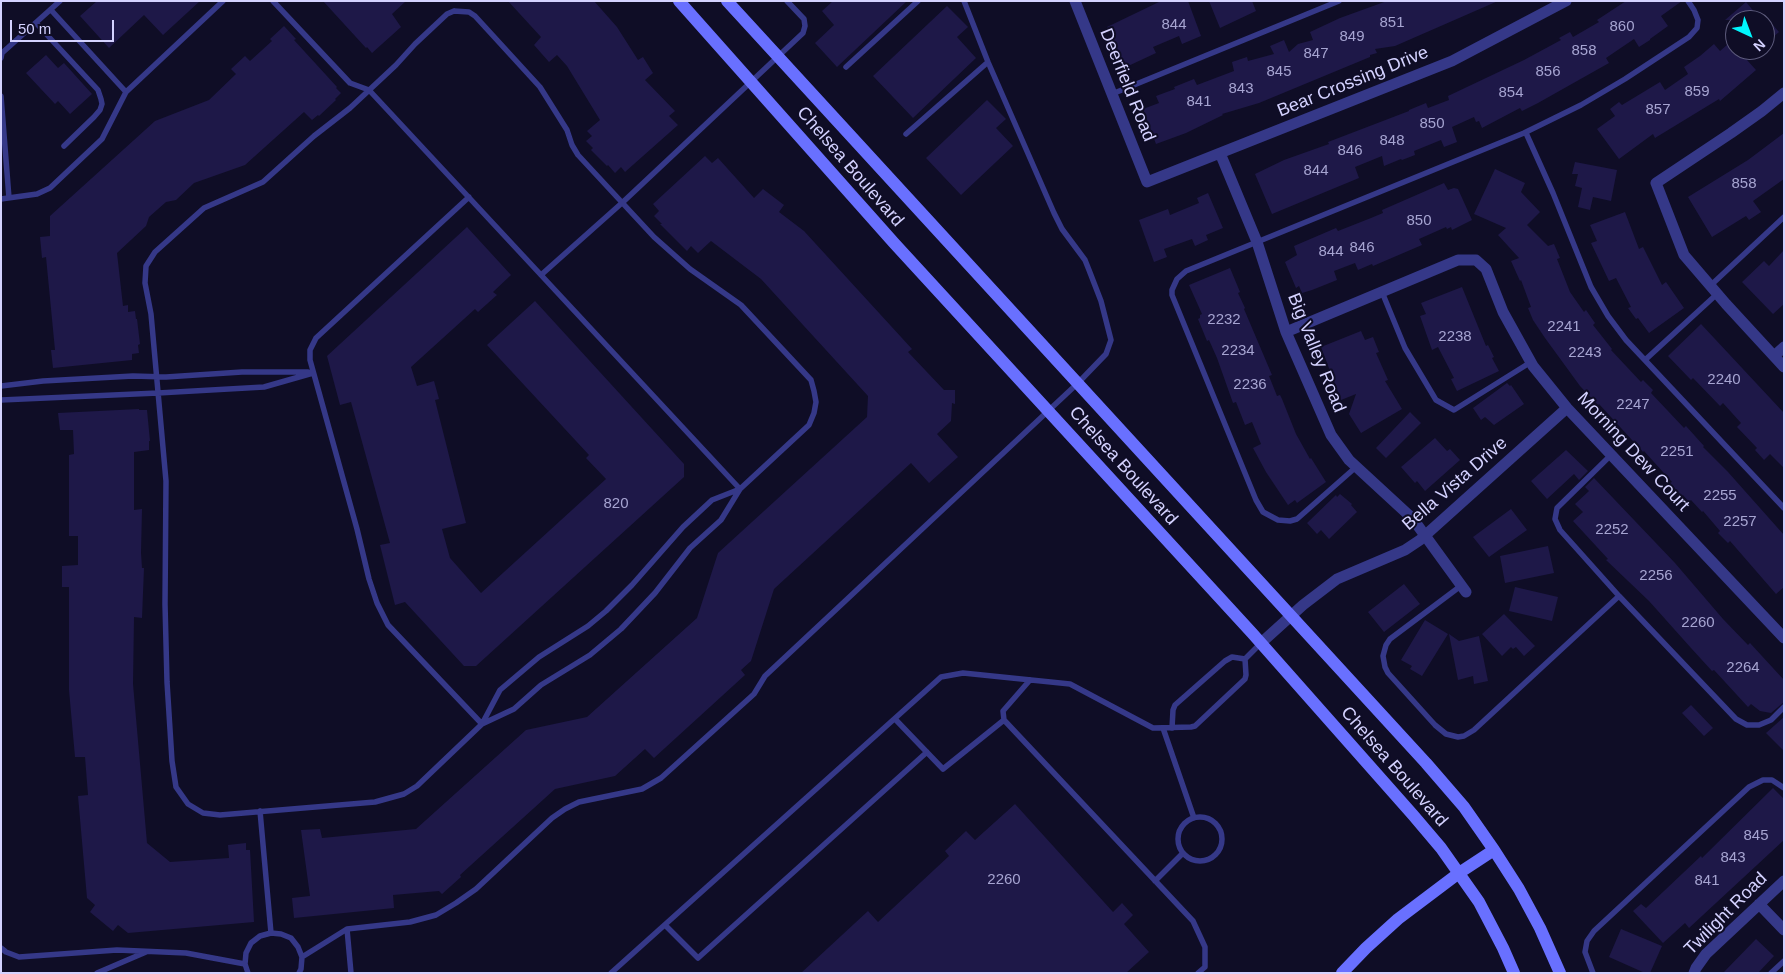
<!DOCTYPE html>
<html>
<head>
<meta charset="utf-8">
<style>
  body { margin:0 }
  #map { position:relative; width:1785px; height:974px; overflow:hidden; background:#0f0d26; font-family:Helvetica,sans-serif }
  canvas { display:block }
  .frame { position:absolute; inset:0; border:2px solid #d4d2ff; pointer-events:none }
  .north { position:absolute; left:1725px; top:10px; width:50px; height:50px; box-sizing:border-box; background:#0f0d26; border:1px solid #5e5c7d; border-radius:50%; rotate:137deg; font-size:14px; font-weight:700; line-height:20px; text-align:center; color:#d4d2ff }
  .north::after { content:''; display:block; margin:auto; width:18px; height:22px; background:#00f6fd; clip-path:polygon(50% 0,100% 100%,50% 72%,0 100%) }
  .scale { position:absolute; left:10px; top:20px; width:104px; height:22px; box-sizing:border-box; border:2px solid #d4d2ff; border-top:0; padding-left:6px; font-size:15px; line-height:18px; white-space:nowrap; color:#d4d2ff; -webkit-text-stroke:4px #0f0d26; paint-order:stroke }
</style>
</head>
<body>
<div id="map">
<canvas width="1785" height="974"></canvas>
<div class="frame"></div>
<div class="north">N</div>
<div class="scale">50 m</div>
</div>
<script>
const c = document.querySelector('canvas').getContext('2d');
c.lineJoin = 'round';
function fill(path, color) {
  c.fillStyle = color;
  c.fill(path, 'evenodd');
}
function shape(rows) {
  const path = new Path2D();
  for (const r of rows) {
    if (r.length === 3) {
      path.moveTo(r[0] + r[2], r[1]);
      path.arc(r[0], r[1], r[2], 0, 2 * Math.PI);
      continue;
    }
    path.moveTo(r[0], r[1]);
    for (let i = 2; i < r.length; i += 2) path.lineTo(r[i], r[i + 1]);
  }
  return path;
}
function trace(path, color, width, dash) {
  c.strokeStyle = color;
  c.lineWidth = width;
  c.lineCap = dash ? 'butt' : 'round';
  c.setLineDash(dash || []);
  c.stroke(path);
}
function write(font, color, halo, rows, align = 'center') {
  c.font = font + ' Helvetica,sans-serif';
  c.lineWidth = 4;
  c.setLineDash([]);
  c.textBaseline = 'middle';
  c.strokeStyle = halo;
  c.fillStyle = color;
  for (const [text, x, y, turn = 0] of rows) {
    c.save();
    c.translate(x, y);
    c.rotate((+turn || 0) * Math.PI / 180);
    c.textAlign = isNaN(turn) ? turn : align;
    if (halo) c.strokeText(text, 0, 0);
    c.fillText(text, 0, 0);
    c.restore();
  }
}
fill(shape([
  [97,1,200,1,163,35,144,15,109,48,80,16],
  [323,1,406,1,392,14,401,27,372,53,367,47,366,48],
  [508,1,594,1,617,27,638,60,643,57,653,73,645,80,675,111,669,116,678,125,625,172,621,167,615,173,608,165,607,166,591,150,593,148,586,141,592,136,587,131,600,120,567,66,557,55,549,62,534,45,541,37],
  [833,1,907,1,837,67,815,43,834,25,822,11],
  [1161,1,1188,1,1201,36,1182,44,1179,36,1153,47,1156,53,1126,67,1107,27],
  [1209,1,1252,1,1256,11,1220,28],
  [1387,1,1498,1,1395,46,1375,49,1377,53,1370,55,1370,57,1259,103,1222,114,1223,115,1186,133,1156,144,1143,109,1159,103,1156,96,1175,89,1174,87,1194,79,1197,85,1234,71,1232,62,1247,57,1248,61,1274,54,1270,46,1284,40,1289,52,1298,44,1313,40,1310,32,1340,18],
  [1626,1,1682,1,1661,16,1668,26,1650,39,1650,40,1639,47,1634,39,1606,58,1609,63,1538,103,1522,111,1520,108,1482,128,1479,121,1476,122,1474,117,1452,127,1457,142,1444,147,1441,140,1414,151,1415,155,1402,160,1401,159,1384,166,1382,156,1355,167,1359,178,1272,214,1255,174,1284,160,1329,144,1328,142,1409,111,1409,110,1426,103,1428,108,1449,100,1448,96,1524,60,1561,40,1559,38,1570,32,1573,37,1599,22,1597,20],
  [1746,2,1761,20,1725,20],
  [947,6,968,27,957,37,976,58,913,118,873,76],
  [1765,16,1779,32,1765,44],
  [284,26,296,39,294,40,337,87,336,88,341,93,335,99,336,100,319,116,318,115,312,120,304,112,245,165,194,183,176,200,166,202,149,217,146,226,117,253,123,306,128,305,128,312,135,311,136,319,137,319,140,344,138,345,139,353,132,354,132,360,53,368,51,350,55,350,46,257,42,258,40,237,50,236,50,216,155,121,209,100,236,74,231,69,245,56,250,61,272,41,270,39],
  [1735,38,1735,50,1758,50,1747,60,1756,70,1720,101,1719,99,1655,138,1653,134,1619,159,1597,129,1615,116,1610,109,1619,102,1622,105,1660,82,1665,90,1688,74,1684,67,1700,56,1714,44,1720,51],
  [46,55,58,68,64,63,92,94,70,114,58,101,55,104,26,73],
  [987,100,1006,119,996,128,1013,146,961,195,926,158],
  [1784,133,1784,179,1753,201,1761,212,1749,220,1746,216,1712,237,1688,197,1748,160],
  [705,156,712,163,718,158,754,198,763,189,784,205,779,212,804,231,912,349,908,352,944,390,955,390,955,404,952,403,951,421,937,434,958,457,929,483,911,463,774,589,751,661,741,670,745,675,654,758,645,749,615,776,555,789,460,875,461,877,442,894,439,891,393,895,394,908,294,918,292,898,310,896,301,830,320,829,322,838,416,829,526,730,587,717,697,618,718,553,867,417,868,396,761,279,711,241,698,253,691,246,687,251,660,224,662,224,654,216,659,211,653,204],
  [1575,162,1617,170,1611,201,1593,197,1590,210,1578,207,1582,188,1575,186,1578,174,1572,174],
  [1495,169,1525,183,1521,192,1540,212,1527,225,1548,246,1554,244,1560,258,1557,259,1570,292,1584,312,1586,310,1595,323,1593,325,1612,349,1611,350,1641,382,1643,380,1653,390,1651,393,1684,428,1686,426,1704,446,1703,447,1728,472,1784,535,1784,587,1776,594,1730,541,1728,543,1718,533,1720,531,1703,511,1702,512,1691,500,1689,502,1683,495,1682,496,1670,483,1672,482,1644,451,1643,452,1599,404,1598,405,1580,386,1545,338,1533,320,1528,308,1531,307,1521,280,1520,281,1511,261,1519,258,1498,235,1506,228,1474,214],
  [1444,183,1448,190,1454,188,1458,189,1472,220,1452,230,1451,227,1447,229,1446,227,1419,239,1422,245,1373,266,1372,264,1358,270,1355,263,1334,271,1337,280,1312,290,1302,293,1299,286,1296,288,1285,262,1297,255,1294,246,1336,228,1338,231,1371,218,1383,213,1382,210],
  [1208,193,1223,228,1206,235,1208,240,1195,246,1192,239,1164,249,1167,257,1154,262,1139,220,1168,209,1170,215,1199,203,1197,198],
  [1625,212,1639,249,1643,247,1662,285,1666,282,1684,308,1649,333,1638,318,1636,319,1628,308,1631,307,1616,278,1609,281,1591,243,1597,241,1590,225],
  [467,227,511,275,493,292,497,295,478,312,475,309,411,367,417,386,434,381,439,399,435,400,466,523,442,529,450,558,481,593,606,479,586,458,589,455,487,345,535,301,684,464,684,477,476,666,464,666,405,602,395,605,380,545,390,543,351,402,340,405,327,356],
  [1784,250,1784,304,1773,314,1742,282,1764,261,1769,266],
  [1230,268,1240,292,1238,293,1245,308,1244,309,1272,375,1269,376,1277,396,1280,395,1282,399,1296,434,1310,459,1311,458,1326,482,1297,503,1295,500,1288,505,1266,472,1253,448,1261,444,1252,422,1245,425,1236,402,1233,403,1217,358,1209,340,1207,341,1198,319,1200,318,1200,315,1202,314,1189,285],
  [1462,287,1486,346,1488,345,1494,357,1492,358,1499,371,1457,391,1451,379,1454,378,1438,347,1432,350,1420,316,1426,314,1421,303],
  [1701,324,1784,413,1784,468,1770,454,1764,460,1755,450,1757,448,1737,427,1741,423,1723,403,1720,406,1693,378,1691,380,1668,356],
  [1361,331,1365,340,1373,337,1379,352,1376,353,1388,380,1385,381,1402,409,1361,433,1349,414,1356,394,1341,400,1321,347],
  [1507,383,1510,386,1511,385,1524,404,1494,425,1485,417,1481,420,1473,408],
  [139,409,139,410,147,410,150,441,149,441,149,450,134,452,134,510,142,509,141,553,142,568,144,568,142,618,134,617,133,684,147,843,170,862,229,858,228,845,246,843,246,850,250,850,254,922,128,933,118,925,113,931,90,912,95,905,87,898,78,796,88,795,85,757,75,757,69,690,69,587,62,587,62,566,78,565,78,536,69,536,69,455,74,454,73,430,60,430,58,413],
  [1410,412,1421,423,1386,458,1376,448],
  [1435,438,1447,451,1450,449,1460,460,1425,491,1417,481,1415,483,1401,467],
  [1566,450,1588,471,1579,480,1574,474,1547,499,1531,481],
  [1594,478,1675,563,1723,619,1748,645,1750,643,1784,680,1784,702,1771,713,1760,711,1751,704,1748,707,1714,670,1712,671,1691,648,1649,601,1606,560,1608,559,1573,521,1583,512,1575,504,1589,491,1585,487],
  [1340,494,1352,504,1351,505,1357,512,1329,539,1321,530,1317,534,1307,523,1336,495,1337,497],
  [1511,509,1527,530,1489,557,1473,537],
  [1548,546,1554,573,1505,583,1500,556],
  [1404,584,1420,604,1384,632,1368,612],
  [1515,587,1558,597,1552,621,1509,611],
  [1504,614,1535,646,1524,656,1516,647,1513,649,1511,647,1502,656,1482,634],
  [1425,620,1448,634,1422,676,1410,669,1412,666,1401,660],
  [1449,634,1459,641,1479,636,1488,681,1474,684,1473,676,1458,680],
  [1691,705,1713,728,1704,736,1682,713],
  [1784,717,1784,751,1766,733],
  [1773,788,1784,799,1784,840,1689,928,1685,923,1663,943,1633,911,1641,904,1646,908,1701,856,1702,858],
  [1015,804,1113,912,1122,903,1133,915,1124,924,1149,952,1126,973,801,973,868,911,878,922,949,856,945,851,966,831,975,840],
  [1621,929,1662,946,1650,973,1645,973,1609,957],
  [1756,939,1774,956,1758,973,1723,973]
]), '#1e1848');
trace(shape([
  [273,1,350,83,369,90,740,489],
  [51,10,126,92],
  [454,11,469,12,475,16,540,87,567,130,572,145,578,155,654,237,690,269,741,305,811,380,814,391,816,402,814,413,809,425,740,489,721,520,690,548,655,593,621,629,590,655,541,685,514,709,482,724,417,786,404,794,375,802,220,815,203,813,188,804,176,787,172,761,167,682,165,604,166,481,151,314,145,283,146,266,155,252,204,208,263,182,314,136,350,108,396,65,415,44,447,14,454,11],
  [36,23,98,90,101,99,102,104,100,110,94,117,64,146],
  [1,58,2,53,60,1],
  [846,67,918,1],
  [1112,94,1339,1],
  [1,96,9,198],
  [1526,133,1553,193,1591,287,1608,316,1626,340,1784,508],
  [906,134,988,62],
  [469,197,316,338,310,350,310,360,357,529,369,579,377,603,388,625,482,724],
  [1,199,37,194,50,188,102,139,126,92,223,1],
  [541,275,623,202,803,33,805,26,804,19,787,1],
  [1710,286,1784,217],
  [1382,292,1405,348,1436,400,1454,410,1531,362],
  [1645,360,1717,294],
  [1,386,43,381,133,376,166,377,242,372,308,372],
  [1,400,158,393,264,387,313,373],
  [1611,455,1557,508,1555,519,1560,530,1619,596,1736,719,1747,725,1759,725,1771,720,1784,707],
  [1356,467,1297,519,1290,521,1278,520,1263,512,1256,500,1172,295,1172,290,1177,279,1186,271,1524,133,1581,105,1625,79,1689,37,1697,28,1698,20,1694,10,1688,1],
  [1462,585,1390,639,1386,645,1383,656,1385,667,1388,673,1435,725,1446,734,1458,737,1464,736,1474,730,1619,596],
  [1030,680,1003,711,1004,720,1193,921,1205,947,1205,967,1198,973],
  [895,719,943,769,1004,720],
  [482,724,500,690,539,657,588,626,606,611,632,585,683,527,712,500,740,489],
  [1163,728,1194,818],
  [1172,728,1173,710,1175,705,1225,661,1232,657,1245,659],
  [260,811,271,933],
  [1200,839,22],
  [1155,881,1183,853],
  [665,925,698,958,927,752],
  [347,929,351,973],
  [1,948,6,952,19,957,117,950,186,953,245,964],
  [302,957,347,929,410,922,436,915,456,903,476,889,552,818,565,809,579,802,642,789,661,778,754,694,765,676,1078,383,1106,354,1111,340,1101,301,1089,270,1085,260,1062,229,1054,213,988,62,964,1],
  [97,973,146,952],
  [248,973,245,964,246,953,251,943,260,936,271,933,281,934,291,938,298,947,302,957,301,969,299,973],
  [611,973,941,677,963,673,1070,684,1153,728,1191,727,1195,726,1245,679,1246,675,1245,659,1261,643],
  [1593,973,1585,952,1587,941,1594,931,1749,787,1763,780,1772,780,1784,788],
  [1771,973,1784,961]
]), '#353888', 5.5);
trace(shape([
  [1075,1,1147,182,1452,61,1566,1],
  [1784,93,1762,111,1731,133,1656,183,1684,255,1726,304,1784,367],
  [1220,153,1257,242,1286,332,1331,435,1349,460,1413,519,1466,592],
  [1286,332,1458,260,1476,260,1486,269,1503,312,1533,366,1567,408,1784,638],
  [1774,356,1784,347],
  [1261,643,1303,605,1337,579,1405,550,1420,540,1567,408],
  [1759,904,1784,930],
  [1694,973,1696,968,1706,954,1784,881]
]), '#353888', 11);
trace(shape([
  [679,1,894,243,1252,633,1413,815,1441,848,1479,902,1503,948,1514,973],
  [727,1,1426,763,1464,807,1494,850,1519,889,1540,928,1560,973],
  [1342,973,1366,948,1398,919,1459,873,1494,850]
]), '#6970ff', 12);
write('15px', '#a6a4d1', null, [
  ["851",1392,23],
  ["844",1174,25],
  ["860",1622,27],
  ["849",1352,37],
  ["858",1584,51],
  ["847",1316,54],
  ["845",1279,72],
  ["856",1548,72],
  ["843",1241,89],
  ["859",1697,92],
  ["854",1511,93],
  ["841",1199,102],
  ["857",1658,110],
  ["850",1432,124],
  ["848",1392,141],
  ["846",1350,151],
  ["844",1316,171],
  ["858",1744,184],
  ["850",1419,221],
  ["846",1362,248],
  ["844",1331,252],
  ["2232",1224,320],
  ["2241",1564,327],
  ["2238",1455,337],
  ["2234",1238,351],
  ["2243",1585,353],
  ["2240",1724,380],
  ["2236",1250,385],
  ["2247",1633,405],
  ["2251",1677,452],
  ["2255",1720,496],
  ["820",616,504],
  ["2257",1740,522],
  ["2252",1612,530],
  ["2256",1656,576],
  ["2260",1698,623],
  ["2264",1743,668],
  ["845",1756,836],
  ["843",1733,858],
  ["2260",1004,880],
  ["841",1707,881]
]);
write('18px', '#d4d2ff', '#0f0d26', [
  ["Bear Crossing Drive",1353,82,-22],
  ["Deerfield Road",1127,85,68],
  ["Chelsea Boulevard",850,167,49],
  ["Big Valley Road",1316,353,68],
  ["Morning Dew Court",1633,452,47],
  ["Chelsea Boulevard",1123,466,48],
  ["Bella Vista Drive",1455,484,-41],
  ["Chelsea Boulevard",1394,767,49],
  ["Twilight Road",1726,914,-45]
]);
</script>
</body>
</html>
